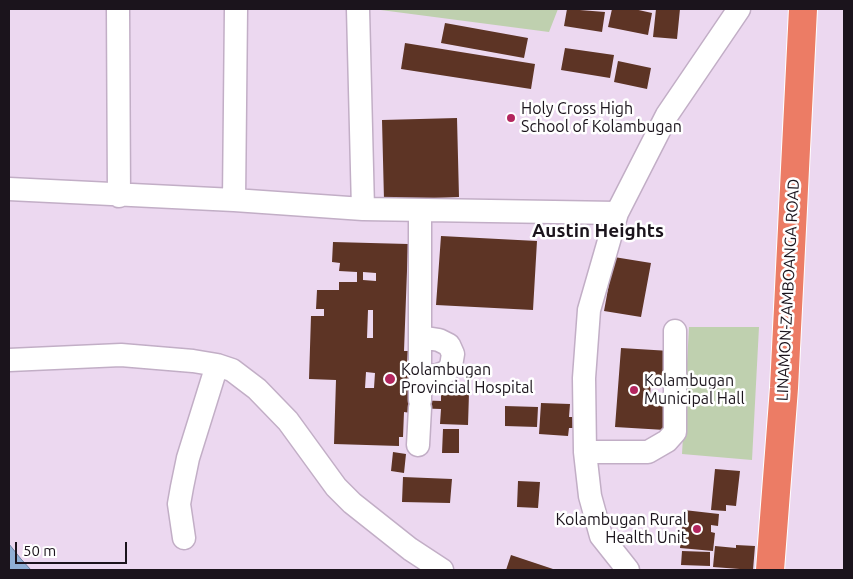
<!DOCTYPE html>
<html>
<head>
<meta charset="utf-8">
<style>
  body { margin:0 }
  #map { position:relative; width:853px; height:579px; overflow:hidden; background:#ecd8f0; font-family:Ubuntu,sans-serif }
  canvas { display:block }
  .frame { position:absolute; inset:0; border:10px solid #1b141c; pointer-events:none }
  .scale { position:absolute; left:15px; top:542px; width:112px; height:22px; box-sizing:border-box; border:2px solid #1b141c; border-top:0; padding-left:6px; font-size:15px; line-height:18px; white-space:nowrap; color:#1b141c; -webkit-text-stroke:4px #fff; paint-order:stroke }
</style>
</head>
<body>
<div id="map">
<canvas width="853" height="579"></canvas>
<div class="frame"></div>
<div class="scale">50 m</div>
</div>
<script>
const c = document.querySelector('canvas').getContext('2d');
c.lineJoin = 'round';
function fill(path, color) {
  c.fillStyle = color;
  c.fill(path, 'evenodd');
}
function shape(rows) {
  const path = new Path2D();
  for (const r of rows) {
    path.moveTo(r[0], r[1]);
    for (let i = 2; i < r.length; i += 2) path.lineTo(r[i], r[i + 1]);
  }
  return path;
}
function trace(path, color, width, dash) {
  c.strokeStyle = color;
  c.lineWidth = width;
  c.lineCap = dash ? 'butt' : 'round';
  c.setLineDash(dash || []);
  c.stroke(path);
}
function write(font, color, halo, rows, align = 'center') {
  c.font = font + ' Ubuntu,sans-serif';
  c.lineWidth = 5;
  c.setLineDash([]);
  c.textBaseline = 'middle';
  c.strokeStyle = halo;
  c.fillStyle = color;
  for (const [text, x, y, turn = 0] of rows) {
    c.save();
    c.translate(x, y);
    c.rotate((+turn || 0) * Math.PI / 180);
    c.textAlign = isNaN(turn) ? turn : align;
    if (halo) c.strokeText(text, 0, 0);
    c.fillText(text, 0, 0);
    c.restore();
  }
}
fill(shape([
  [373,9,558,9,549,32],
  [689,327,759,327,752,460,682,454]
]), '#bfd0af');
const water = shape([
  [9,544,21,559,31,570,9,570,9,544]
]);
fill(water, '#8fafd4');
trace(water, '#6c809d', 1);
fill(shape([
  [567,9,605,12,602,32,564,26],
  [612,9,634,9,652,13,648,35,608,27],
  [656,9,680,9,677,39,653,37],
  [445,23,528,38,524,58,441,43],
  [405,43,535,64,531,89,401,69],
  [565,48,614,55,610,78,561,70],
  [618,61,651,68,647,89,614,82],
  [457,118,459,197,384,200,382,120],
  [441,236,537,241,533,310,436,305],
  [333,242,408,244,404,351,408,351,407,364,403,364,403,372,413,372,412,400,441,401,441,392,469,393,468,425,440,424,441,409,411,408,411,413,404,412,403,437,399,437,399,446,334,444,336,380,309,379,311,316,324,316,324,309,316,309,317,290,339,290,339,282,357,282,357,272,339,271,340,263,332,262],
  [363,272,376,273,376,281,363,280],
  [368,310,373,310,373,338,367,338],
  [366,372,375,373,374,388,365,388],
  [614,257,651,263,641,317,604,311],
  [621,348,670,351,668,381,651,380,650,398,667,400,665,430,615,427],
  [541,403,570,404,569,417,574,417,574,428,569,428,568,436,539,434],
  [505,406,538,407,537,427,505,426],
  [443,429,459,429,459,453,442,453],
  [393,452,406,454,404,473,391,471],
  [715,469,740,471,736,506,726,505,726,511,711,510],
  [403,477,452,479,450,503,402,502],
  [518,481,540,482,538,508,517,507],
  [684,510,719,514,718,526,711,525,711,532,715,533,713,551,680,548],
  [736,545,755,546,753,570,713,567,715,546,736,548],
  [682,551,710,552,710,566,681,565],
  [511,555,556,570,506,570]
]), '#5d3425');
const minor = shape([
  [118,9,119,196],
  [358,9,363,209],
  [9,189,234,200,363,209,617,213],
  [234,200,236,9],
  [9,360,121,355,193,361,217,365,232,370,257,389,288,421,336,487,352,503,410,549,442,570],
  [420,374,435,376,446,372,451,366,453,354,449,345,439,340,420,337],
  [420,400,420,210],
  [418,445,420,408],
  [585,452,648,452,667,441,675,432,675,331],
  [184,538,179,504,182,487,188,458,217,365],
  [628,570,601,536,590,496,585,452,584,378,589,310,617,213,667,115,739,9]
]);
const highway = shape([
  [770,570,784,388,803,9]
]);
trace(minor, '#c2aec6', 25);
trace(highway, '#fff', 30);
trace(minor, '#fff', 22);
trace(highway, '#ec7c65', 28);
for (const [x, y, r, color] of [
  [511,118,5,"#b3265e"],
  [390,379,6,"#b3265e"],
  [634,390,5,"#b3265e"],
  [697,529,5,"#b3265e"]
]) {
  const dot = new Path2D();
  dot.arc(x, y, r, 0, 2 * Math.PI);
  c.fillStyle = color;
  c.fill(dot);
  trace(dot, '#fff', 2);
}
write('16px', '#1b141c', '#fff', [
  ["Holy Cross High",521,109],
  ["School of Kolambugan",521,127],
  ["Kolambugan",401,370],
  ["Provincial Hospital",401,388],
  ["Kolambugan",644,381],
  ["Municipal Hall",644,399],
  ["Kolambugan Rural",687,520,"right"],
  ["Health Unit",687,538,"right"]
], 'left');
write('16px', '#1b141c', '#fff', [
  ["LINAMON-ZAMBOANGA ROAD",788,290,-87]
]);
write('bold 19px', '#1b141c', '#fff', [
  ["Austin Heights",598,231]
]);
</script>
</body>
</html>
